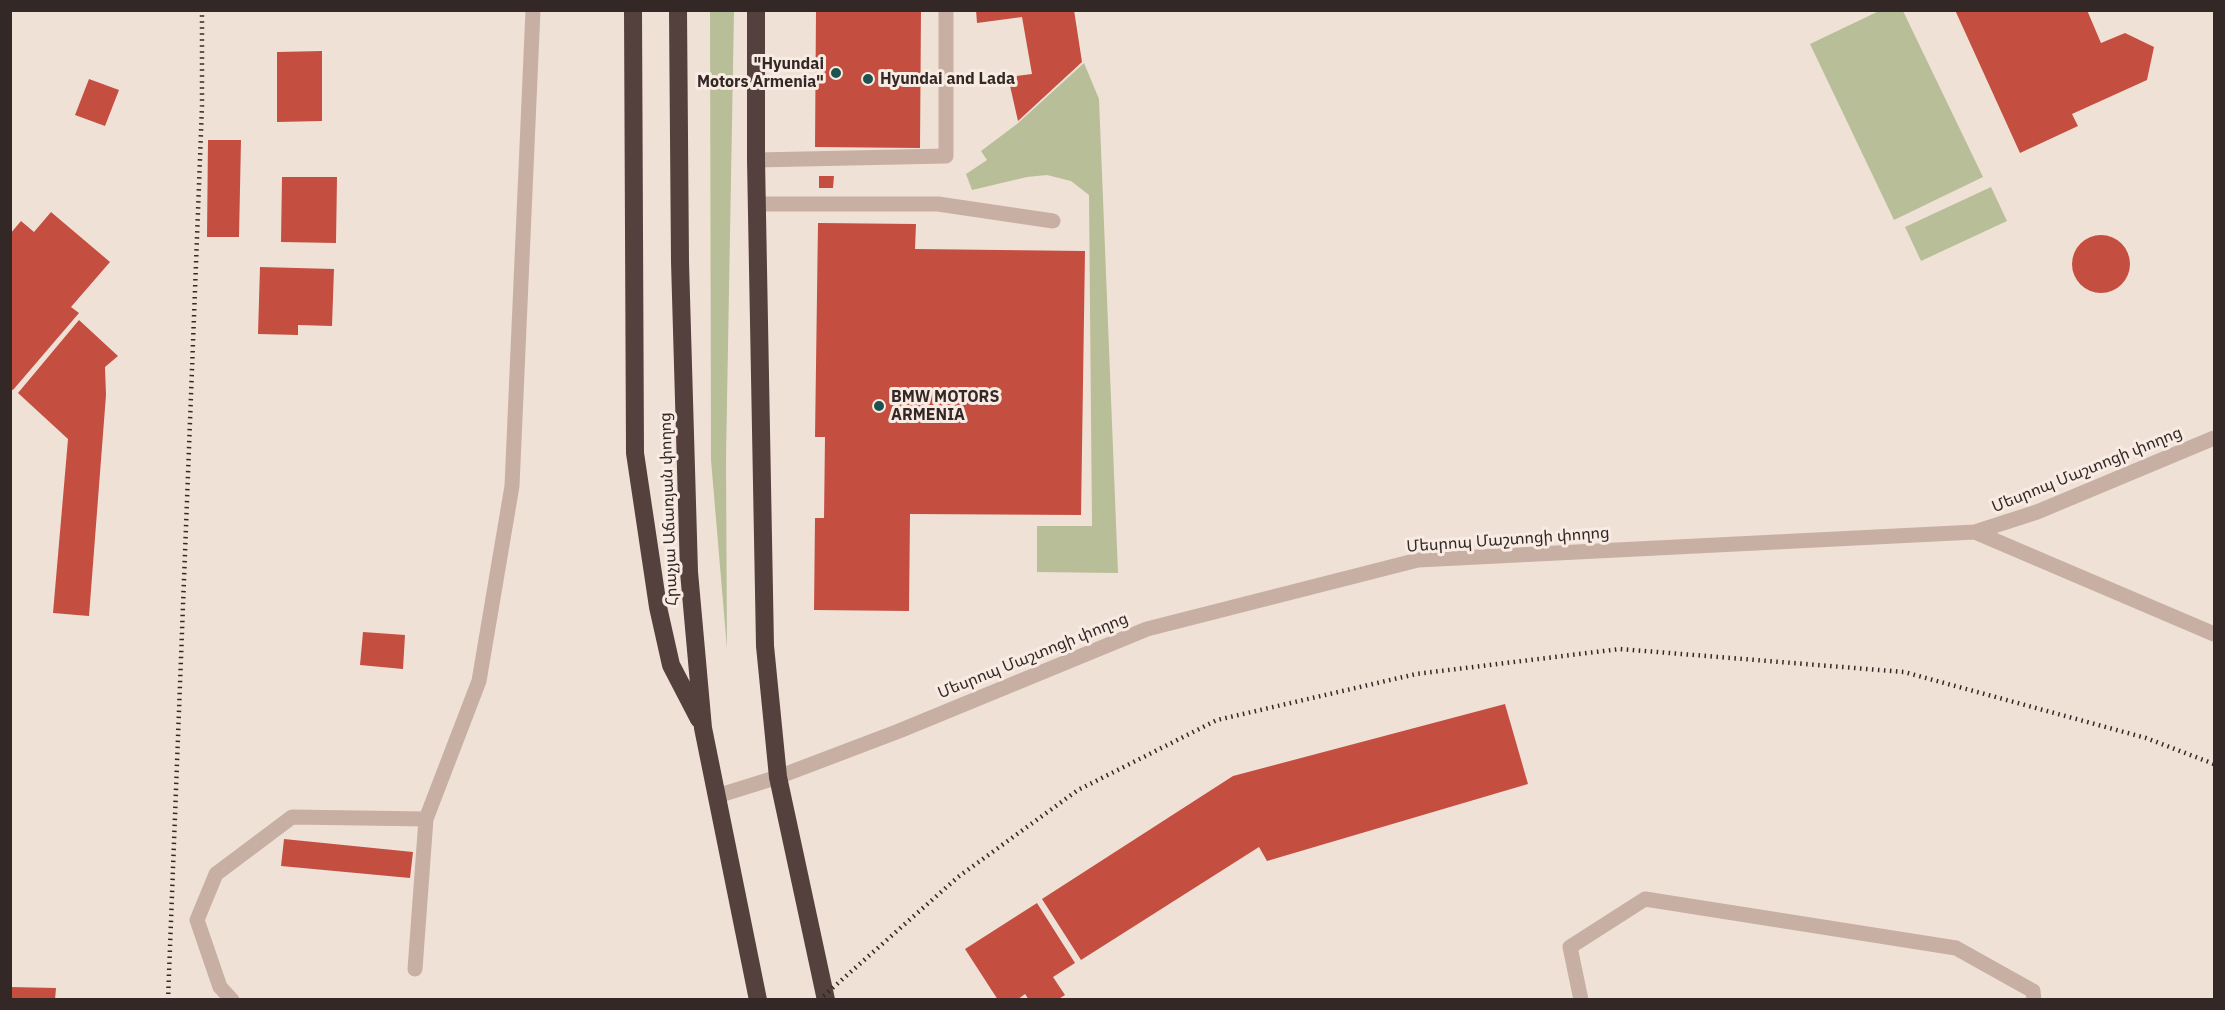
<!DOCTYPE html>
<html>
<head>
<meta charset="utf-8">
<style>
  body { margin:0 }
  #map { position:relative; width:2225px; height:1010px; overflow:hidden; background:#f0e1d7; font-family:"IBM Plex Sans",sans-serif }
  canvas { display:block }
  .frame { position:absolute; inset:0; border:12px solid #332825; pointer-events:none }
</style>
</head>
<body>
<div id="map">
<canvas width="2225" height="1010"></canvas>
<div class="frame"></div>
</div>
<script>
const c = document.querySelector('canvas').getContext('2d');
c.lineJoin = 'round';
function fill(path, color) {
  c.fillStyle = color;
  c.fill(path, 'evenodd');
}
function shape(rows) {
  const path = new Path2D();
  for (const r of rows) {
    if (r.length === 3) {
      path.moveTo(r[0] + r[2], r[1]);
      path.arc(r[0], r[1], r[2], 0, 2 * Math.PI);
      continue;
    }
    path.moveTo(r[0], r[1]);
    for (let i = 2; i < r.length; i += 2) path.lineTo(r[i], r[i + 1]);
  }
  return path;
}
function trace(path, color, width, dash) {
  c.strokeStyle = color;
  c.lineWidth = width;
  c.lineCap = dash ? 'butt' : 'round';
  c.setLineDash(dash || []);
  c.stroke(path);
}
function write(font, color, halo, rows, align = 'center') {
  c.font = font + ' "IBM Plex Sans","Noto Sans Armenian",sans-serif';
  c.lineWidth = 6;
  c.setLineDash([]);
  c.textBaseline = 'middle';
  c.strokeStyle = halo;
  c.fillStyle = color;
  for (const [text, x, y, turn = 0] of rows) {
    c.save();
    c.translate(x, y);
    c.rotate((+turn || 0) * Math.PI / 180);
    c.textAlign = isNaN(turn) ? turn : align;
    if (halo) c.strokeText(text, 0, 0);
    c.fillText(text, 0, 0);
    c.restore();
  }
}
fill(shape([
  [710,11,734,11,726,458,727,649,711,460],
  [1879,11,1903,11,1983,177,1894,220,1810,44],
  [1084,63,1099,99,1118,573,1037,572,1037,526,1092,526,1089,195,1071,181,1047,175,1027,177,972,190,966,174,987,160,981,151,1017,124],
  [1991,187,2007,221,1921,261,1905,227]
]), '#b7be98');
fill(shape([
  [816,10,921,10,920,148,815,147],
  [976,10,1074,10,1082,62,1018,121,1008,77,1032,74,1022,17,977,23],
  [1955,10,2087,10,2101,43,2125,33,2154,47,2147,80,2072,114,2078,126,2020,153],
  [322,51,322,121,277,122,277,52],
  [89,79,119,90,105,126,75,115],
  [208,140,241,140,239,237,207,237],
  [819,176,834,176,833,188,819,188],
  [282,177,337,177,336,243,281,242],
  [51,212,110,262,71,307,79,313,13,390,10,388,10,234,21,221,34,232],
  [818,223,916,224,915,249,1085,251,1081,515,910,514,909,611,814,610,815,518,824,518,825,437,815,437],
  [2101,264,29],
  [260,267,334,269,332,326,298,325,298,335,258,334],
  [79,320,118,356,105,367,106,395,89,616,53,613,68,439,18,393],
  [363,632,405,635,403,669,360,665],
  [1505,704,1528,784,1267,861,1259,847,1081,960,1042,899,1233,776],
  [284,839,413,852,410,878,281,866],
  [1037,903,1075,963,1053,977,1065,995,1057,1000,1029,1000,1025,994,1017,1000,998,1000,965,949],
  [10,987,56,988,55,1000,10,1000]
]), '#c44f41');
trace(shape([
  [756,160,946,156,946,10],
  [756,204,938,204,1053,221],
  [1975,532,2214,634],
  [717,796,778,777,899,731,1147,629,1418,560,1975,532,2037,512,2214,438],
  [415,969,426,819,479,681,512,486,533,10],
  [232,1000,220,987,197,920,216,874,292,817,426,819],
  [1581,1000,1570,947,1645,899,1956,948,2033,991,2034,1000]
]), '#c8afa3', 15);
trace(shape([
  [633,10,635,453,658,607,671,665,699,719],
  [678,10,680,262,689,572,703,728,758,1000],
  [756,10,756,160,765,646,778,777,826,1000]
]), '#54403c', 18);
trace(shape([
  [168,1000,202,106,202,10],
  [819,1000,958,877,1078,790,1217,720,1416,674,1620,649,1904,672,2146,738,2214,764]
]), '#332825', 4.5, [1.5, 4.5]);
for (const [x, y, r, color] of [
  [836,73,6,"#1c534f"],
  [868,79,6,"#1c534f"],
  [879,406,6,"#1c534f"]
]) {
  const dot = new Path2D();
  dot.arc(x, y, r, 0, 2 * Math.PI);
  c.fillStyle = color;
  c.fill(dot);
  trace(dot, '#f8ebe3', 2);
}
write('bold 16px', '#332825', '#f8ebe3', [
  ["\"Hyundai",824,64,"right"],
  ["Motors Armenia\"",824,82,"right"],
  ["Hyundai and Lada",880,79],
  ["BMW MOTORS",891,397],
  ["ARMENIA",891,415]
], 'left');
write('16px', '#332825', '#f8ebe3', [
  ["Մեսրոպ Մաշտոցի փողոց",2087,470,-22],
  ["Հրաչյա Աճառյան փողոց",669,509,-92],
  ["Մեսրոպ Մաշտոցի փողոց",1508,540,-4],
  ["Մեսրոպ Մաշտոցի փողոց",1033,656,-22]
]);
</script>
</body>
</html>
